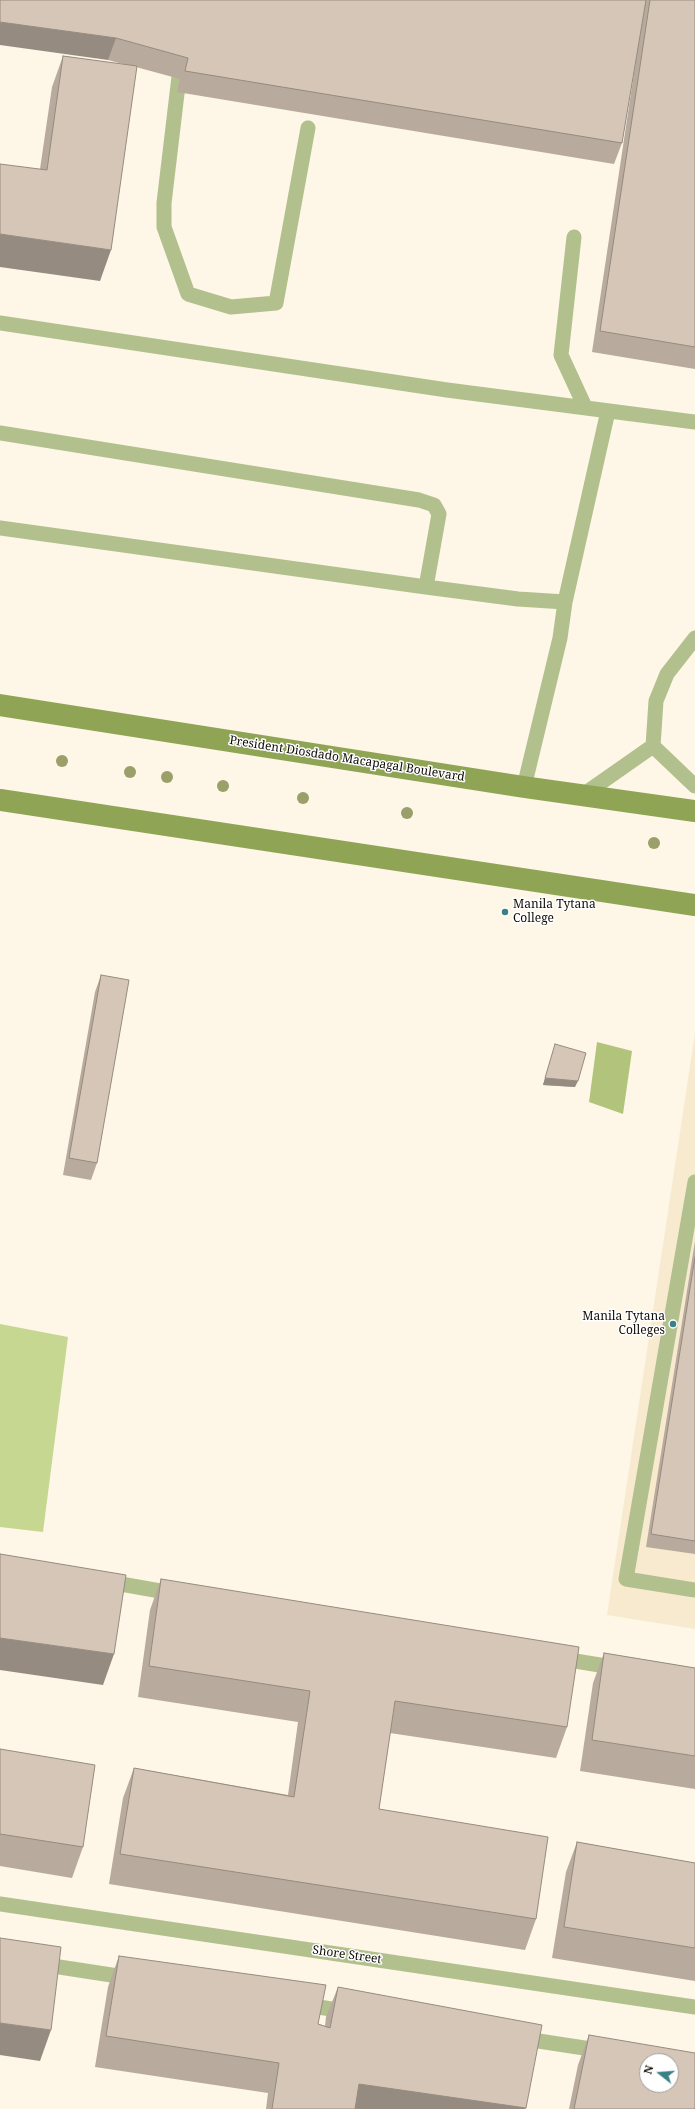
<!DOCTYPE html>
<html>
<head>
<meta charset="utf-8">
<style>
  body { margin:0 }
  #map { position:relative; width:695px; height:2109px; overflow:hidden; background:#fef6e6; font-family:"Noto Serif",serif }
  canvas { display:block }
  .north { position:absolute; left:639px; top:2053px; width:40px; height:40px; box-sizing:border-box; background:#fff; border:1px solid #9f9e9b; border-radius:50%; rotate:287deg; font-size:11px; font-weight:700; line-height:16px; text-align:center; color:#0f0c06 }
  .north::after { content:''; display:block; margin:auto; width:14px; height:18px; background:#398186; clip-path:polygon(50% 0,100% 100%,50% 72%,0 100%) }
</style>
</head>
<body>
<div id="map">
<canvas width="695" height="2109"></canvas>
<div class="north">N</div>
</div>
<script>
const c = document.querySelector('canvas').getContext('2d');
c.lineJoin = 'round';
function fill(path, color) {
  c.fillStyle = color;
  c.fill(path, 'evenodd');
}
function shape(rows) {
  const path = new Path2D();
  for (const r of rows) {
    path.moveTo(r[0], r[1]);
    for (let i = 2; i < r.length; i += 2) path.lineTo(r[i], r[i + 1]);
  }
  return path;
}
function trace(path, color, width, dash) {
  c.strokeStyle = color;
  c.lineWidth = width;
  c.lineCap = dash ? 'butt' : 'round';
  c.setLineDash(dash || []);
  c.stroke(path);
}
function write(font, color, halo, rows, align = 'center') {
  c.font = font + ' "Noto Serif",serif';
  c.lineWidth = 3;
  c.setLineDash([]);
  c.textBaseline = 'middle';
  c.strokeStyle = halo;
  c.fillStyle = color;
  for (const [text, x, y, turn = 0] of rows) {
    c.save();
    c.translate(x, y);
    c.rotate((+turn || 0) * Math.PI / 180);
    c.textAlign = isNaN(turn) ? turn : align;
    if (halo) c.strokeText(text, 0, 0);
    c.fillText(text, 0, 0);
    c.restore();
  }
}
fill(shape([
  [695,1033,695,1629,607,1615]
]), '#f7eacf');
fill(shape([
  [0,1324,68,1337,43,1532,0,1527]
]), '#c6d792');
fill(shape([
  [597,1042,632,1051,623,1114,589,1102]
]), '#b2c47c');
trace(shape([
  [181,60,164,203,164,227,188,294,231,307,276,303,308,128],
  [574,237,561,355,585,407],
  [0,323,447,390,695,422],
  [0,433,419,500,434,505,439,514,426,587],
  [0,528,426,587,518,599,565,602,560,638,524,787],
  [565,602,608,411],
  [653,746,656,701,667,674,695,638],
  [653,746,695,786],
  [583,795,653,746],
  [695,1182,626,1579,695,1590],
  [104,1581,177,1594],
  [557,1658,618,1668],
  [0,1904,695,2007],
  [0,1958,131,1978],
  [301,2004,349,2012],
  [519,2038,604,2051]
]), '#b1c08d', 15);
trace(shape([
  [0,705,524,787,695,811],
  [0,800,695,905]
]), '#90a456', 22);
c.fillStyle = '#9b9f69';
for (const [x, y] of [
  [62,761],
  [130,772],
  [167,777],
  [223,786],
  [303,798],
  [407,813],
  [654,843]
]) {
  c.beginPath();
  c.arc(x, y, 6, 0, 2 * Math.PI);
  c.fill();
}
fill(shape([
  [0,0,695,0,695,369,592,352,642,20,622,143,614,164,177,92,180,79,136,67,100,281,40,169,52,87,63,56,127,65,108,60],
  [101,975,97,1163,91,1180,63,1175,95,992],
  [555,1044,575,1087,543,1085],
  [695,1241,695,1554,646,1547],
  [161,1579,567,1727,556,1758,390,1733,379,1809,536,1919,525,1950,109,1884,123,1798,134,1768,288,1795,298,1722,138,1697,150,1610],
  [604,1653,695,1668,695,1789,580,1771,593,1683],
  [0,1749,83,1847,72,1878,0,1866],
  [577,1842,695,1863,695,1981,552,1958,566,1872],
  [119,1956,325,2026,326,2017,338,1987,525,2109,266,2109,268,2093,95,2067,108,1987],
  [589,2035,695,2109,569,2109,578,2065]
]), '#b8aa9d');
fill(shape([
  [0,22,116,38,108,60,0,45],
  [0,234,111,250,100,281,0,267],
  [545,1078,578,1081,575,1087,543,1085],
  [0,1638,114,1654,103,1685,0,1670],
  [0,2023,51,2030,40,2061,0,2055],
  [359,2084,526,2108,525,2109,349,2109]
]), '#968b80');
const building = shape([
  [0,0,646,0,622,143,185,71,188,58,116,38,0,22,0,0],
  [650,0,695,0,695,347,600,331,650,0],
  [63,56,137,66,111,250,0,234,0,164,47,170,63,56],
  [101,975,129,980,97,1163,69,1158,101,975],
  [555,1044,586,1053,578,1081,545,1078,555,1044],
  [695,1257,695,1541,651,1534,695,1257],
  [0,1554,126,1575,114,1654,0,1638,0,1554],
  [161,1579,579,1647,567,1727,395,1701,379,1809,548,1837,536,1919,120,1854,134,1768,294,1797,310,1691,149,1666,161,1579],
  [604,1653,695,1668,695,1756,592,1740,604,1653],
  [0,1749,95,1765,83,1847,0,1834,0,1749],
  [577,1842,695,1863,695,1948,564,1927,577,1842],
  [0,1938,61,1947,51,2030,0,2023,0,1938],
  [119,1956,326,1985,318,2024,330,2028,338,1987,542,2025,526,2108,359,2084,355,2109,272,2109,279,2063,106,2036,119,1956],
  [589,2035,695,2053,695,2109,574,2109,589,2035],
  [647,2061,671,2061,671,2085,647,2085,647,2061]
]);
fill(building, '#d6c6b7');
trace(building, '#968b80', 1);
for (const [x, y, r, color] of [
  [505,912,4,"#398186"],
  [673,1324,4,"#398186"]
]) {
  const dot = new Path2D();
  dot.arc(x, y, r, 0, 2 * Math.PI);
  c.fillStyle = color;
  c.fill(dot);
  trace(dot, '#fff', 1.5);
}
write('12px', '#0f0c06', '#fff', [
  ["President Diosdado Macapagal Boulevard",347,759,9],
  ["Shore Street",347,1955,8]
]);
write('12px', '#0f0c06', '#fff', [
  ["Manila Tytana",513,905],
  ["College",513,919],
  ["Manila Tytana",665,1317,"right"],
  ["Colleges",665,1331,"right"]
], 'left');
</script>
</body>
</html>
